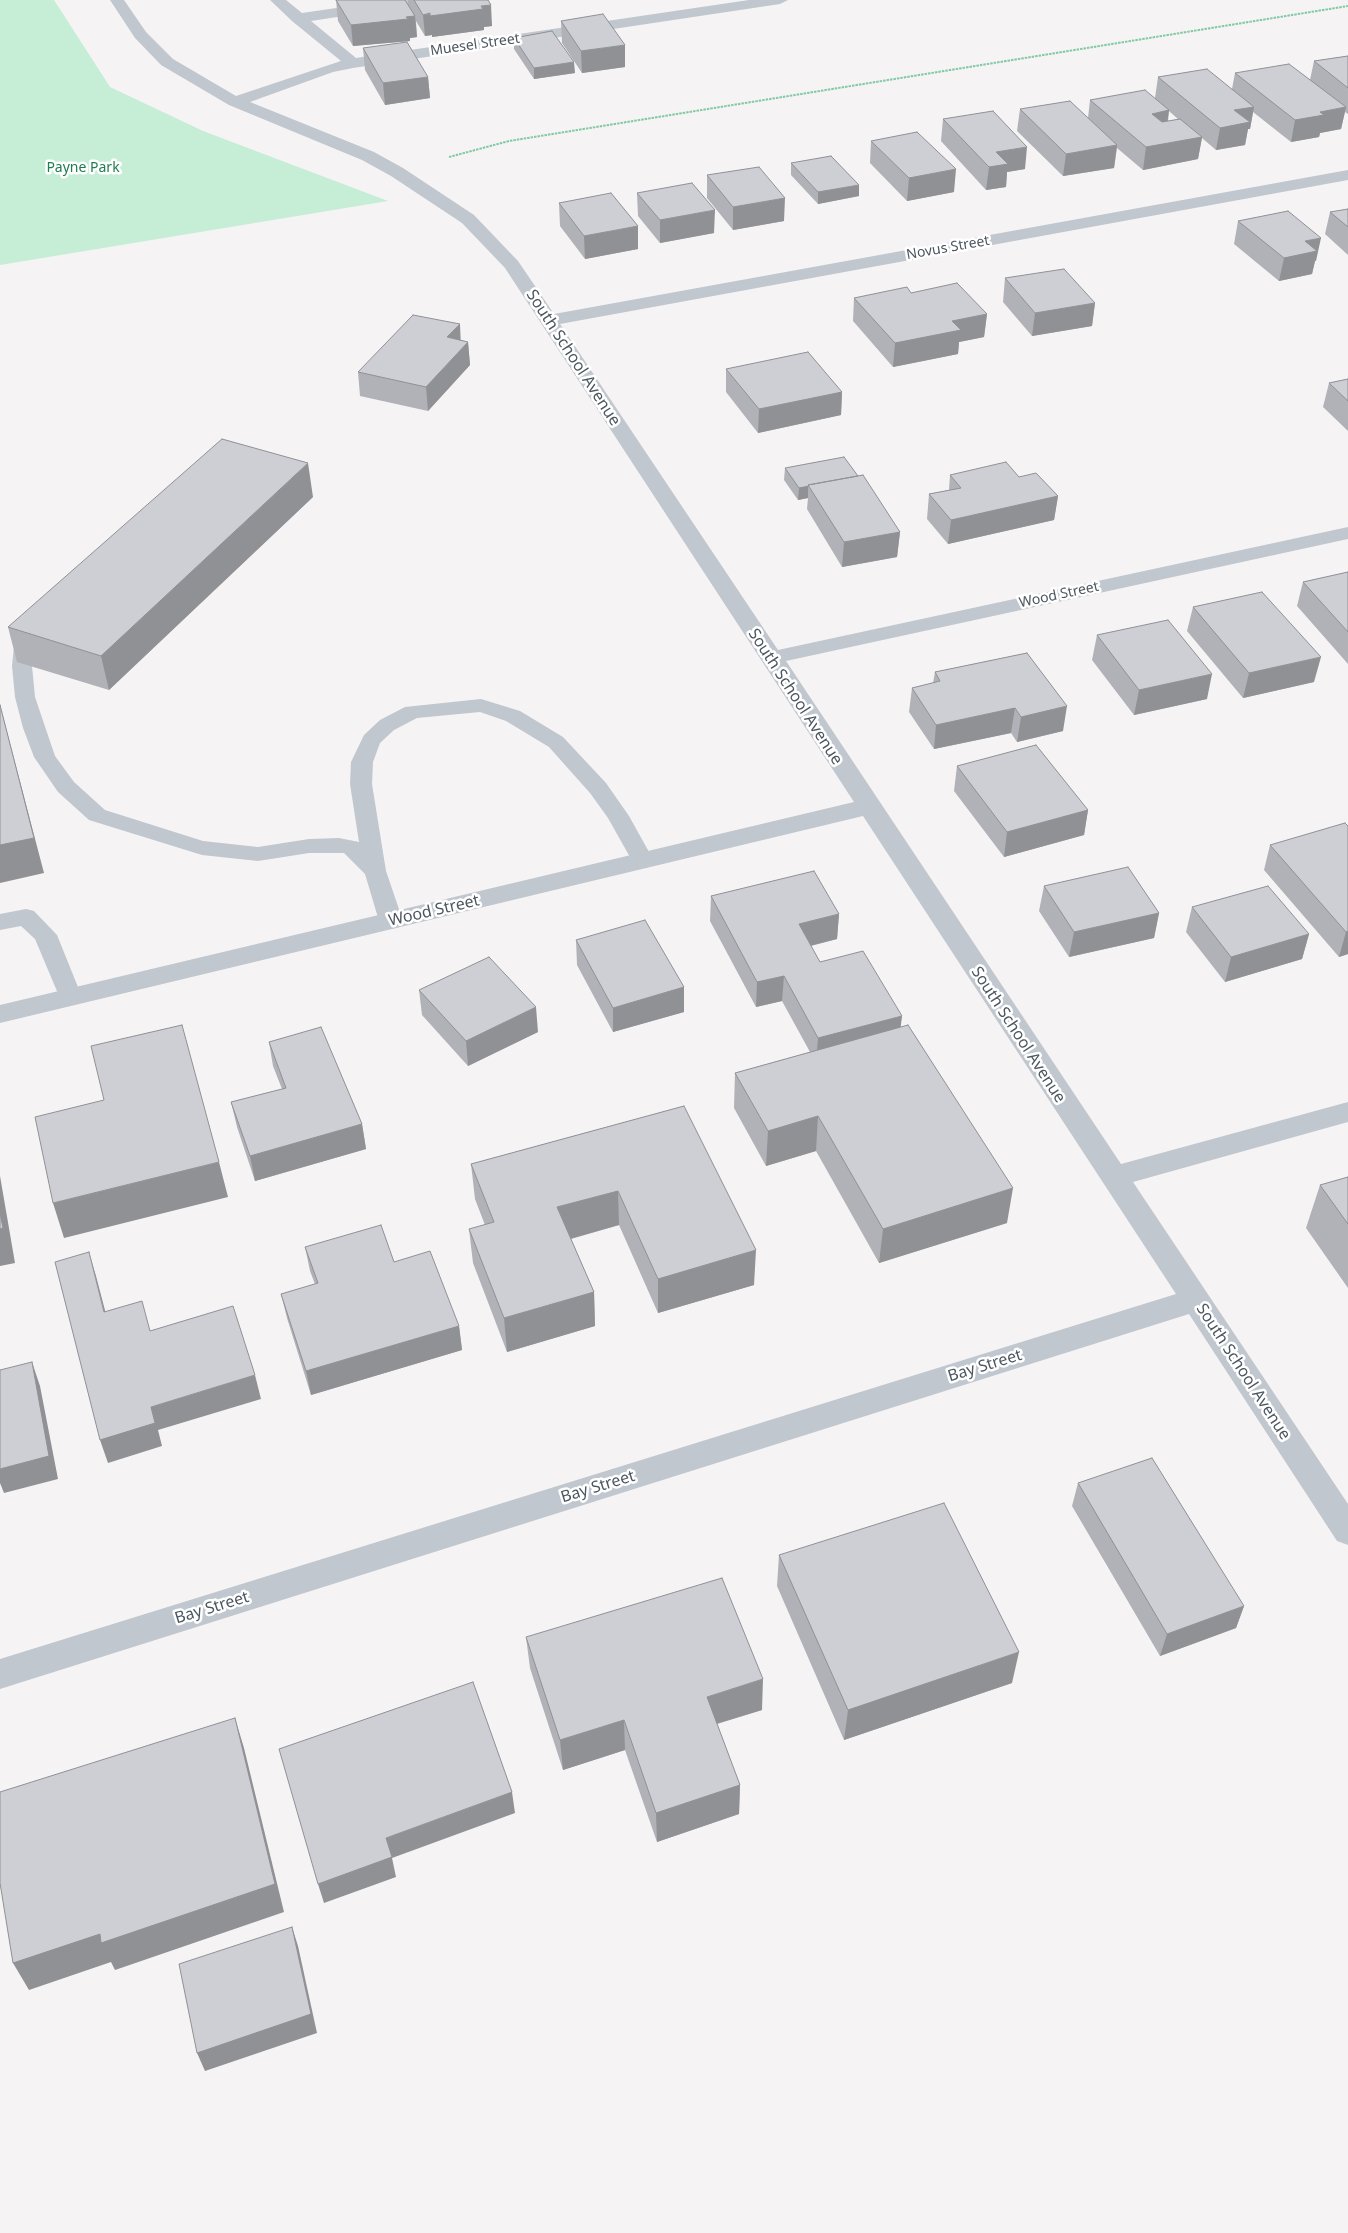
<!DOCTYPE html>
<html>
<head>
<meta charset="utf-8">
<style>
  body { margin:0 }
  canvas { display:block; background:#f5f3f3 }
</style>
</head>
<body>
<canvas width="1348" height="2233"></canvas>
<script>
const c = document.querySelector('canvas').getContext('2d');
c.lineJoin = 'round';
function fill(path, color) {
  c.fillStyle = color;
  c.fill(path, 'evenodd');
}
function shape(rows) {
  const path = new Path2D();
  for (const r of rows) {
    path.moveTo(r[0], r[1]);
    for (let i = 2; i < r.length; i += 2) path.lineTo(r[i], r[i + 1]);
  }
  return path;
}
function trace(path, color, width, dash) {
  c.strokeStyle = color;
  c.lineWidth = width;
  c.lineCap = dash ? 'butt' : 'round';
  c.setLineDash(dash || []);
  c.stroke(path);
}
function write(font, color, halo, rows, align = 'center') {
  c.font = font + ' "Noto Sans",sans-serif';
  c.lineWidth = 5;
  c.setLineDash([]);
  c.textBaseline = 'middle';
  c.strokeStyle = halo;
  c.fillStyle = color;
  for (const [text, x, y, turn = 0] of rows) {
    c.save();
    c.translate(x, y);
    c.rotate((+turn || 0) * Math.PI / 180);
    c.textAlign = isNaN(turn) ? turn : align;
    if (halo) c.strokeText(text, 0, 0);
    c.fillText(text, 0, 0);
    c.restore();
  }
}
fill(shape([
  [0,0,54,0,110,87,203,131,388,201,0,265]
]), '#c6edd6');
trace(shape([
  [449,157,509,141,1348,6]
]), '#81c9a7', 2, [2.5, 1]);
fill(shape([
  [30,626,37,628,40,632,34,646,32,666,35,697,55,756,74,782,105,810,203,841,258,847,309,839,339,838,359,842,350,784,351,762,364,735,380,720,405,707,481,699,520,711,563,737,606,783,629,816,654,861,651,866,643,868,635,866,608,818,590,793,549,747,506,721,480,712,417,718,394,730,380,743,373,762,372,784,386,871,403,921,399,927,391,929,383,927,379,921,365,874,344,853,309,853,258,861,202,855,89,820,58,792,34,757,23,728,15,697,12,666,14,646,20,632,23,628,30,626],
  [26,909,34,911,57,935,82,997,78,1003,70,1005,62,1003,35,939,21,926,0,930,0,914,26,909]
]), '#c0c7ce');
fill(shape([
  [110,0,124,0,146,32,173,59,236,96,341,61,292,21,270,0,286,0,302,13,391,0,430,0,422,4,311,21,356,58,749,0,788,0,780,4,353,68,333,72,250,102,374,152,403,168,474,215,518,261,554,314,1348,170,1348,180,560,324,778,650,1348,527,1348,539,786,661,1121,1164,1348,1102,1348,1122,1133,1182,1348,1504,1348,1545,1337,1541,1189,1314,0,1689,0,1659,1176,1294,863,816,0,1023,0,1005,854,802,505,268,462,223,391,176,362,160,229,105,161,65,135,38,110,0]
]), '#c0c7ce');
fill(shape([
  [336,0,408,4,408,0,488,0,492,26,484,27,484,30,432,37,432,35,425,36,416,21,417,37,410,38,410,41,353,46,338,21],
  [561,21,625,67,582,73,562,43],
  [514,38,575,73,534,79,514,49],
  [363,48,428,77,430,98,385,105,365,70],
  [1348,56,1348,114,1345,112,1341,129,1320,133,1319,137,1291,142,1253,112,1250,129,1248,129,1245,145,1216,150,1202,138,1198,159,1143,170,1117,148,1114,168,1063,176,1017,131,1020,109,1088,118,1090,100,1155,98,1158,77,1232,89,1235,73,1310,80,1314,61],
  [1169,111,1170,112,1178,119,1168,121],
  [943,119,1025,169,1007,172,1006,187,986,190,941,141],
  [871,141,954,192,907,201,870,163],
  [791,163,859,196,818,204,791,175],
  [707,175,784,221,733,230,707,198],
  [637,193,714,233,660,243,638,216],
  [559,203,638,249,585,259,560,226],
  [1348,209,1348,255,1325,234,1330,212],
  [1238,221,1316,261,1315,261,1312,274,1279,281,1234,244],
  [1005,278,1095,303,1092,326,1032,336,1003,302],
  [911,293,987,314,984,337,959,342,958,354,893,367,853,321,854,298],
  [461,340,468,342,470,365,428,411,360,396,358,372],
  [726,369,842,392,841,415,758,433,726,392],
  [1348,379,1348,431,1323,407,1329,383],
  [785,468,900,532,897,557,842,567,807,509,808,498,798,500,784,480],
  [950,475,1019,477,1058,496,1054,520,948,544,927,519,929,494,949,490],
  [313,497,109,690,17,662,8,627],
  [1348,572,1348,664,1297,606,1303,582],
  [1193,607,1314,682,1243,698,1187,631],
  [1097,635,1207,699,1134,715,1092,660],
  [1027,653,1063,731,1017,742,1011,733,934,749,909,712,912,688,933,683,935,672],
  [957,766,1088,810,1084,835,1004,857,954,791],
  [1348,826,1348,954,1339,957,1264,870,1270,845],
  [1044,886,1159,913,1154,938,1069,957,1039,911],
  [711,896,839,914,837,939,811,946,820,962,902,1016,900,1027,1007,1223,879,1263,816,1151,766,1166,734,1108,735,1073,810,1052,782,1001,756,1007,710,921],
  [1192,907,1309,934,1302,959,1225,982,1186,932],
  [576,940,684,987,684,1012,613,1032,577,965],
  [419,990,538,1032,468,1066,422,1015],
  [269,1042,362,1124,366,1149,255,1181,237,1127,231,1102,282,1089,273,1066],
  [684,1106,754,1285,658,1313,619,1225,571,1239,594,1292,595,1326,507,1352,473,1263,469,1229,485,1225,475,1199,471,1164],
  [1348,1177,1348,1288,1306,1228,1320,1185],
  [305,1247,394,1262,459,1326,462,1350,311,1395,287,1318,281,1294,315,1284,310,1271],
  [1078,1483,1244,1606,1236,1628,1160,1656,1072,1506],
  [779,1555,1012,1683,844,1740,777,1586],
  [526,1637,762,1710,717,1724,740,1785,739,1814,657,1842,625,1750,563,1770,530,1668]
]), '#b0b2b7');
fill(shape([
  [491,5,492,26,484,27,484,30,432,37,432,35,425,36,423,15],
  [415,16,417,37,410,38,410,41,353,46,351,25],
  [625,45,625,67,582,73,581,51],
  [574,62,575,73,534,79,534,68],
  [428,77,430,98,385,105,383,83],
  [1254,107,1250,129,1248,129,1245,145,1216,150,1220,128,1234,110],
  [1346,107,1341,129,1320,133,1319,137,1291,142,1295,120,1320,112],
  [1169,110,1166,132,1152,114],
  [1202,137,1198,159,1143,170,1146,147],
  [1117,145,1114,168,1063,176,1066,154],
  [1027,147,1025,169,1007,172,1006,187,986,190,989,167,996,152],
  [956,169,954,192,907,201,909,178],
  [859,185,859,196,818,204,818,192],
  [785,198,784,221,733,230,733,207],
  [715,210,714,233,660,243,660,220],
  [638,226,638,249,585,259,584,236],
  [1321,238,1316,261,1315,261,1312,274,1279,281,1284,258,1305,241],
  [1095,303,1092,326,1032,336,1035,313],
  [987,314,984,337,959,342,958,354,893,367,895,343,952,321],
  [460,324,461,348,447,337],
  [468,342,470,365,428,411,426,387],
  [842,392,841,415,758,433,759,409],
  [308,463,313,497,109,690,101,656],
  [808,486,808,498,798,500,799,488],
  [1058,496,1054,520,948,544,951,520],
  [900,532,897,557,842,567,844,542],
  [1321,657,1314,682,1243,698,1249,673],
  [1212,674,1207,699,1134,715,1139,690],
  [0,705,44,873,0,883],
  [1067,706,1063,731,1017,742,1021,717],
  [1015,708,1011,733,934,749,936,725],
  [1088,810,1084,835,1004,857,1007,832],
  [1159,913,1154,938,1069,957,1074,932],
  [839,914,837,939,797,949,799,924],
  [1348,931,1348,954,1339,957,1346,932],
  [1309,934,1302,959,1225,982,1231,957],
  [784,976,782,1001,756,1007,757,982],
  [684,987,684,1012,613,1032,613,1008],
  [536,1007,538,1032,468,1066,466,1041],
  [902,1016,899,1041,816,1062,818,1038],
  [818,1116,816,1151,766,1166,768,1131],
  [362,1124,366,1149,255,1181,250,1156],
  [219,1162,228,1197,64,1238,53,1203],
  [0,1176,15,1263,0,1266],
  [1013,1188,1007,1223,879,1263,883,1229],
  [618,1191,619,1225,559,1242,557,1207],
  [756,1250,754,1285,658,1313,658,1279],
  [89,1252,96,1276,112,1337,104,1312],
  [594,1292,595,1326,507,1352,504,1318],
  [459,1326,462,1350,311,1395,306,1371],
  [32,1362,40,1386,58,1479,4,1493,0,1483,0,1469],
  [255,1375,261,1399,158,1430,162,1446,108,1463,100,1440,151,1407],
  [1244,1606,1236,1628,1160,1656,1167,1634],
  [1019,1652,1012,1683,844,1740,848,1710],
  [763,1679,762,1710,706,1727,707,1697],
  [235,1718,244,1748,284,1912,115,1970,111,1962,29,1990,13,1963],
  [624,1720,625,1750,563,1770,560,1740],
  [740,1785,739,1814,657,1842,656,1813],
  [512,1792,515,1813,392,1858,396,1877,324,1903,318,1884,386,1838],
  [292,1927,298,1946,317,2033,205,2071,197,2053]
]), '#909195');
const building = shape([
  [336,0,405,0,415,16,406,17,408,19,351,25,336,0],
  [414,0,488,0,491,5,481,6,483,9,430,16,430,13,423,15,414,0],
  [603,14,625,45,581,51,561,21,603,14],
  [552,31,574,62,534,68,514,38,552,31],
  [407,42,428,77,383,83,363,48,407,42],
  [1348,56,1348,88,1314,61,1348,56],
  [1289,64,1346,107,1320,112,1324,115,1295,120,1235,73,1289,64],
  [1207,69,1254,107,1234,110,1250,122,1220,128,1158,77,1207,69],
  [1145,90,1169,110,1152,114,1162,122,1180,119,1202,137,1146,147,1090,100,1145,90],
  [1070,101,1117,145,1066,154,1020,109,1070,101],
  [993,111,1027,147,996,152,1008,164,989,167,943,119,993,111],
  [917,132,956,169,909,178,871,141,917,132],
  [831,156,859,185,818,192,791,163,831,156],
  [759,167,785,198,733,207,707,175,759,167],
  [692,183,715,210,660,220,637,193,692,183],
  [611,193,638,226,584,236,559,203,611,193],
  [1348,209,1348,227,1330,212,1348,209],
  [1288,211,1321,238,1305,241,1317,251,1284,258,1238,221,1288,211],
  [1064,269,1095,303,1035,313,1005,278,1064,269],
  [957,283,987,314,952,321,961,330,895,343,854,298,907,287,911,293,957,283],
  [413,315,460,324,447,337,468,342,426,387,358,372,413,315],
  [808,352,842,392,759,409,726,369,808,352],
  [1348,379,1348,401,1329,383,1348,379],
  [222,439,308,463,101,656,8,627,222,439],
  [844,457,858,476,808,485,809,486,799,488,785,468,844,457],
  [1006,462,1019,477,1036,473,1058,496,951,520,929,494,961,488,950,475,1006,462],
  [863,475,900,532,844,542,808,485,863,475],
  [1348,572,1348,632,1303,582,1348,572],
  [1262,592,1321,657,1249,673,1193,607,1262,592],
  [1168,620,1212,674,1139,690,1097,635,1168,620],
  [1027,653,1067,706,1021,717,1015,708,936,725,912,688,940,681,935,672,1027,653],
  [0,705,34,838,0,845,0,705],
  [1036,745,1088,810,1007,832,957,766,1036,745],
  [1345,823,1348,826,1348,931,1346,932,1270,845,1345,823],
  [1128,867,1159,913,1074,932,1044,886,1128,867],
  [814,871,839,914,799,924,820,962,863,951,902,1016,818,1038,784,976,757,982,711,896,814,871],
  [1268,886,1309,934,1231,957,1192,907,1268,886],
  [645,920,684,987,613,1008,576,940,645,920],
  [489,957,536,1007,466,1041,419,990,489,957],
  [182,1025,219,1162,53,1203,35,1117,104,1100,91,1046,182,1025],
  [908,1025,1013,1188,883,1229,818,1116,768,1131,735,1073,908,1025],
  [321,1027,362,1124,250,1156,231,1102,286,1088,269,1042,321,1027],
  [684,1106,756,1250,658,1279,618,1191,557,1207,594,1292,504,1318,469,1229,494,1222,471,1164,684,1106],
  [1348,1177,1348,1224,1320,1185,1348,1177],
  [0,1213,3,1228,0,1229,0,1213],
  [381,1225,394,1262,430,1251,459,1326,306,1371,281,1294,318,1283,305,1247,381,1225],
  [89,1252,104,1312,142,1301,150,1331,233,1306,255,1375,151,1407,155,1423,100,1440,55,1262,89,1252],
  [32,1362,49,1456,0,1469,0,1370,32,1362],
  [1152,1458,1244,1606,1167,1634,1078,1483,1152,1458],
  [944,1503,1019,1652,848,1710,779,1555,944,1503],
  [722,1578,763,1679,707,1697,740,1785,656,1813,624,1720,560,1740,526,1637,722,1578],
  [473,1682,512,1792,386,1838,392,1857,318,1884,279,1749,473,1682],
  [235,1718,275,1884,101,1943,100,1934,13,1963,0,1883,0,1792,235,1718],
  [292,1927,311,2014,197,2053,179,1964,292,1927]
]);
fill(building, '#cdcfd5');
trace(building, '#909195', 1);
write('14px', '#4c565f', '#fff', [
  ["Muesel Street",475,45,-8],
  ["Novus Street",948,248,-10],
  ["Wood Street",1059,595,-12]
]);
write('14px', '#207d50', '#fff', [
  ["Payne Park",83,168]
]);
write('16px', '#4c565f', '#fff', [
  ["South School Avenue",573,358,57],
  ["South School Avenue",795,697,57],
  ["Wood Street",434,911,-13],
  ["South School Avenue",1018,1035,57],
  ["Bay Street",985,1366,-17],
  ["South School Avenue",1243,1372,57],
  ["Bay Street",598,1487,-17],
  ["Bay Street",212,1608,-17]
]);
</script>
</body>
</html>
